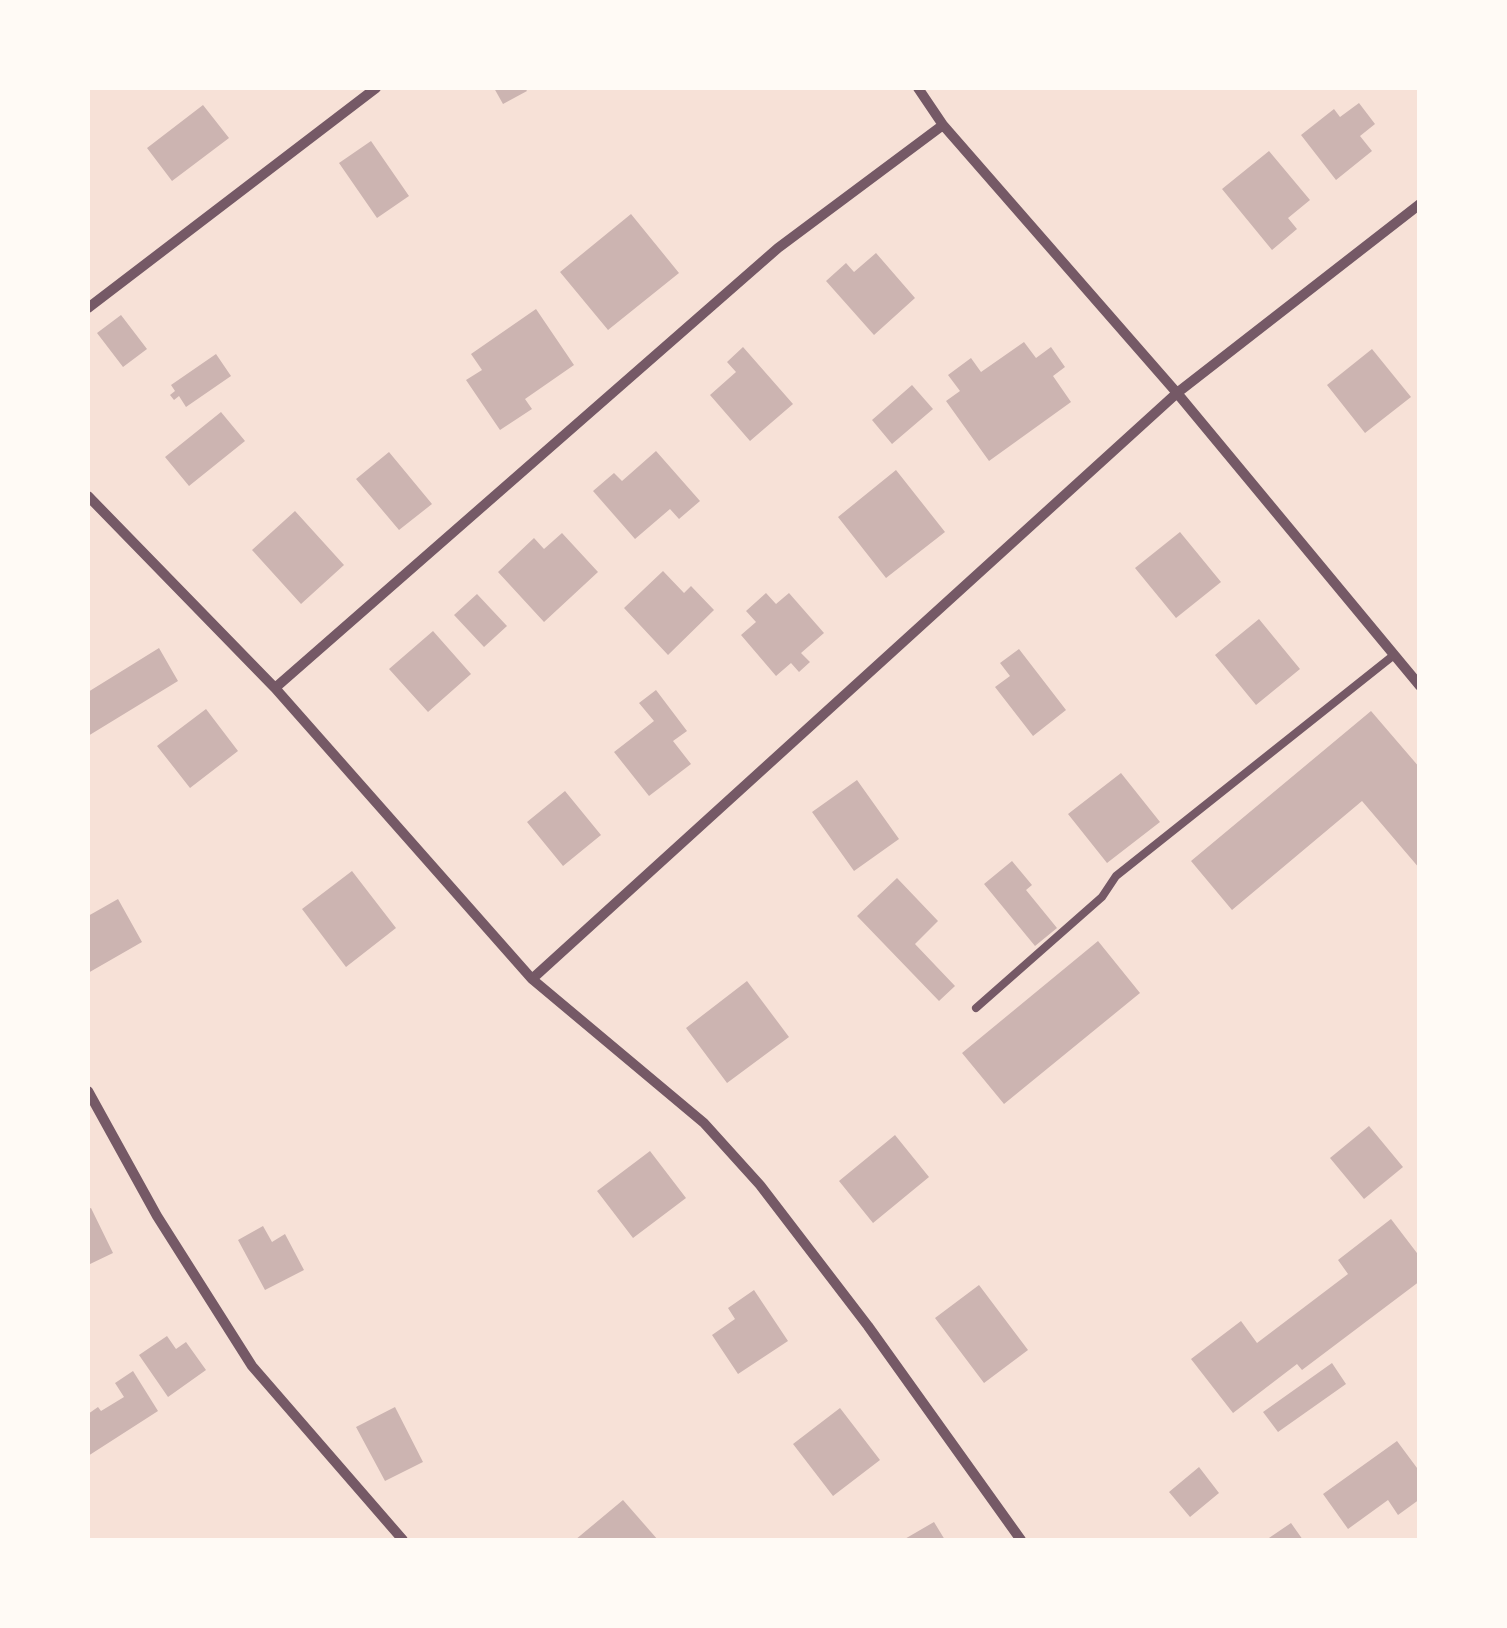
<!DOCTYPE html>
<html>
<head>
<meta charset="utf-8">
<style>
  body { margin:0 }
  #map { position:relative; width:1507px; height:1628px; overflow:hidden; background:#f7e1d7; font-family:Helvetica,sans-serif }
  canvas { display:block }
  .frame { position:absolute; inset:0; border:90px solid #fffaf5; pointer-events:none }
</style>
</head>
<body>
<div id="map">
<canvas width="1507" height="1628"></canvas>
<div class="frame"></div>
</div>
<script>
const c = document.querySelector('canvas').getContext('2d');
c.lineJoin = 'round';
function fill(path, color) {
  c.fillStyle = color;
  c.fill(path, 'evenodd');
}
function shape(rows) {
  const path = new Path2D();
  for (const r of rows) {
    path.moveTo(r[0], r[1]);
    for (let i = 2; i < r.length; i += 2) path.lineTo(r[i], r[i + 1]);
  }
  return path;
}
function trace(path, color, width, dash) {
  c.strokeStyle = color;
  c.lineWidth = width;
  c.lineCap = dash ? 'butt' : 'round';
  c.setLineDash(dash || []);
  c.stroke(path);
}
fill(shape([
  [494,88,525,88,527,91,503,104],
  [1359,103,1375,124,1360,136,1372,151,1336,180,1301,135,1334,109,1340,117],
  [203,105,229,138,172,181,147,148],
  [371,141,409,196,377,218,339,163],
  [1269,151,1310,200,1288,218,1297,229,1272,250,1222,189],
  [631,214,679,273,608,330,560,272],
  [876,253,915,298,874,335,826,281,846,263,854,272],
  [536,309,574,365,525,399,532,409,500,430,466,380,482,370,471,354],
  [121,315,147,349,123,367,97,333],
  [1024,342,1036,358,1051,347,1065,367,1053,376,1071,402,989,461,946,401,960,391,948,375,971,358,981,372],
  [743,347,793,404,750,441,710,395,736,372,727,362],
  [1372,349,1411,397,1365,433,1327,385],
  [216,354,231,376,186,407,179,396,174,400,170,395,175,391,171,385],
  [912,385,933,409,892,444,872,420],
  [221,412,245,441,189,486,165,457],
  [656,451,700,501,679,519,670,509,635,539,593,491,614,473,622,481],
  [389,452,432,504,399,530,356,479],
  [896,470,945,532,886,578,838,517],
  [295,511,344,565,301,604,252,550],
  [1180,532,1221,582,1176,618,1135,568],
  [562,533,598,572,544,622,498,572,534,538,544,549],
  [663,571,684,593,691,586,714,610,668,655,624,608],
  [766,593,776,604,789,593,824,633,801,653,810,662,799,672,791,663,776,676,741,635,756,622,746,611],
  [477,594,507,626,484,647,454,615],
  [1259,619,1300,669,1256,705,1215,655],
  [433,631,471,674,428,712,389,669],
  [159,648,178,681,88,736,88,692],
  [1019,649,1066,710,1033,736,995,687,1010,676,1000,663],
  [656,690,687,731,673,741,691,764,649,796,614,752,654,721,639,703],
  [206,709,238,751,190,788,157,746],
  [1371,711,1420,768,1420,869,1362,801,1232,910,1191,861],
  [1121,773,1160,822,1107,863,1068,814],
  [857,780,899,839,854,871,812,812],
  [565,791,601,835,563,866,527,822],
  [1012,861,1032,885,1026,890,1057,928,1035,946,984,884],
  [352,871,396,928,346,967,302,909],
  [897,878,938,921,915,944,955,986,939,1001,857,916],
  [118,899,142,942,88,973,88,916],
  [1098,941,1140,993,1004,1104,962,1053],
  [747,981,789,1037,727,1083,686,1028],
  [1369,1126,1403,1167,1364,1199,1330,1158],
  [895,1135,929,1177,873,1223,839,1181],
  [650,1151,686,1198,633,1238,597,1191],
  [91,1208,113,1253,88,1265,88,1209],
  [1391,1219,1420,1257,1420,1281,1302,1370,1297,1364,1233,1413,1191,1359,1241,1321,1257,1343,1348,1274,1338,1260],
  [263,1226,272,1242,285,1234,304,1270,265,1290,238,1240],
  [979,1285,1028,1350,984,1383,935,1318],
  [754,1290,788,1341,738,1374,712,1335,735,1319,728,1308],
  [167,1336,176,1349,186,1342,206,1370,168,1397,139,1355],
  [1332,1363,1346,1384,1278,1432,1263,1412],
  [133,1371,158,1411,88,1456,88,1414,98,1407,101,1411,124,1397,115,1383],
  [395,1407,423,1462,385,1481,356,1427],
  [840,1408,880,1460,833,1496,793,1444],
  [1397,1441,1420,1472,1420,1499,1398,1515,1388,1500,1348,1529,1323,1494],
  [1199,1467,1219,1493,1190,1517,1169,1492],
  [623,1500,658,1540,575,1540],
  [934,1522,945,1540,903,1540],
  [1291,1523,1303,1540,1266,1540]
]), '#ccb4b1');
trace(shape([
  [976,1008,1102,897,1116,876,1394,655]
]), '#755966', 8);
trace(shape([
  [918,88,943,125,1177,393,1420,686],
  [88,308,376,88],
  [88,496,275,688,532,979,704,1123,760,1185,868,1326,1021,1540],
  [275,688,778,248,943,125],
  [532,979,1177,393,1420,204],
  [88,1091,157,1216,252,1366,403,1540]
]), '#755966', 10);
</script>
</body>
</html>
